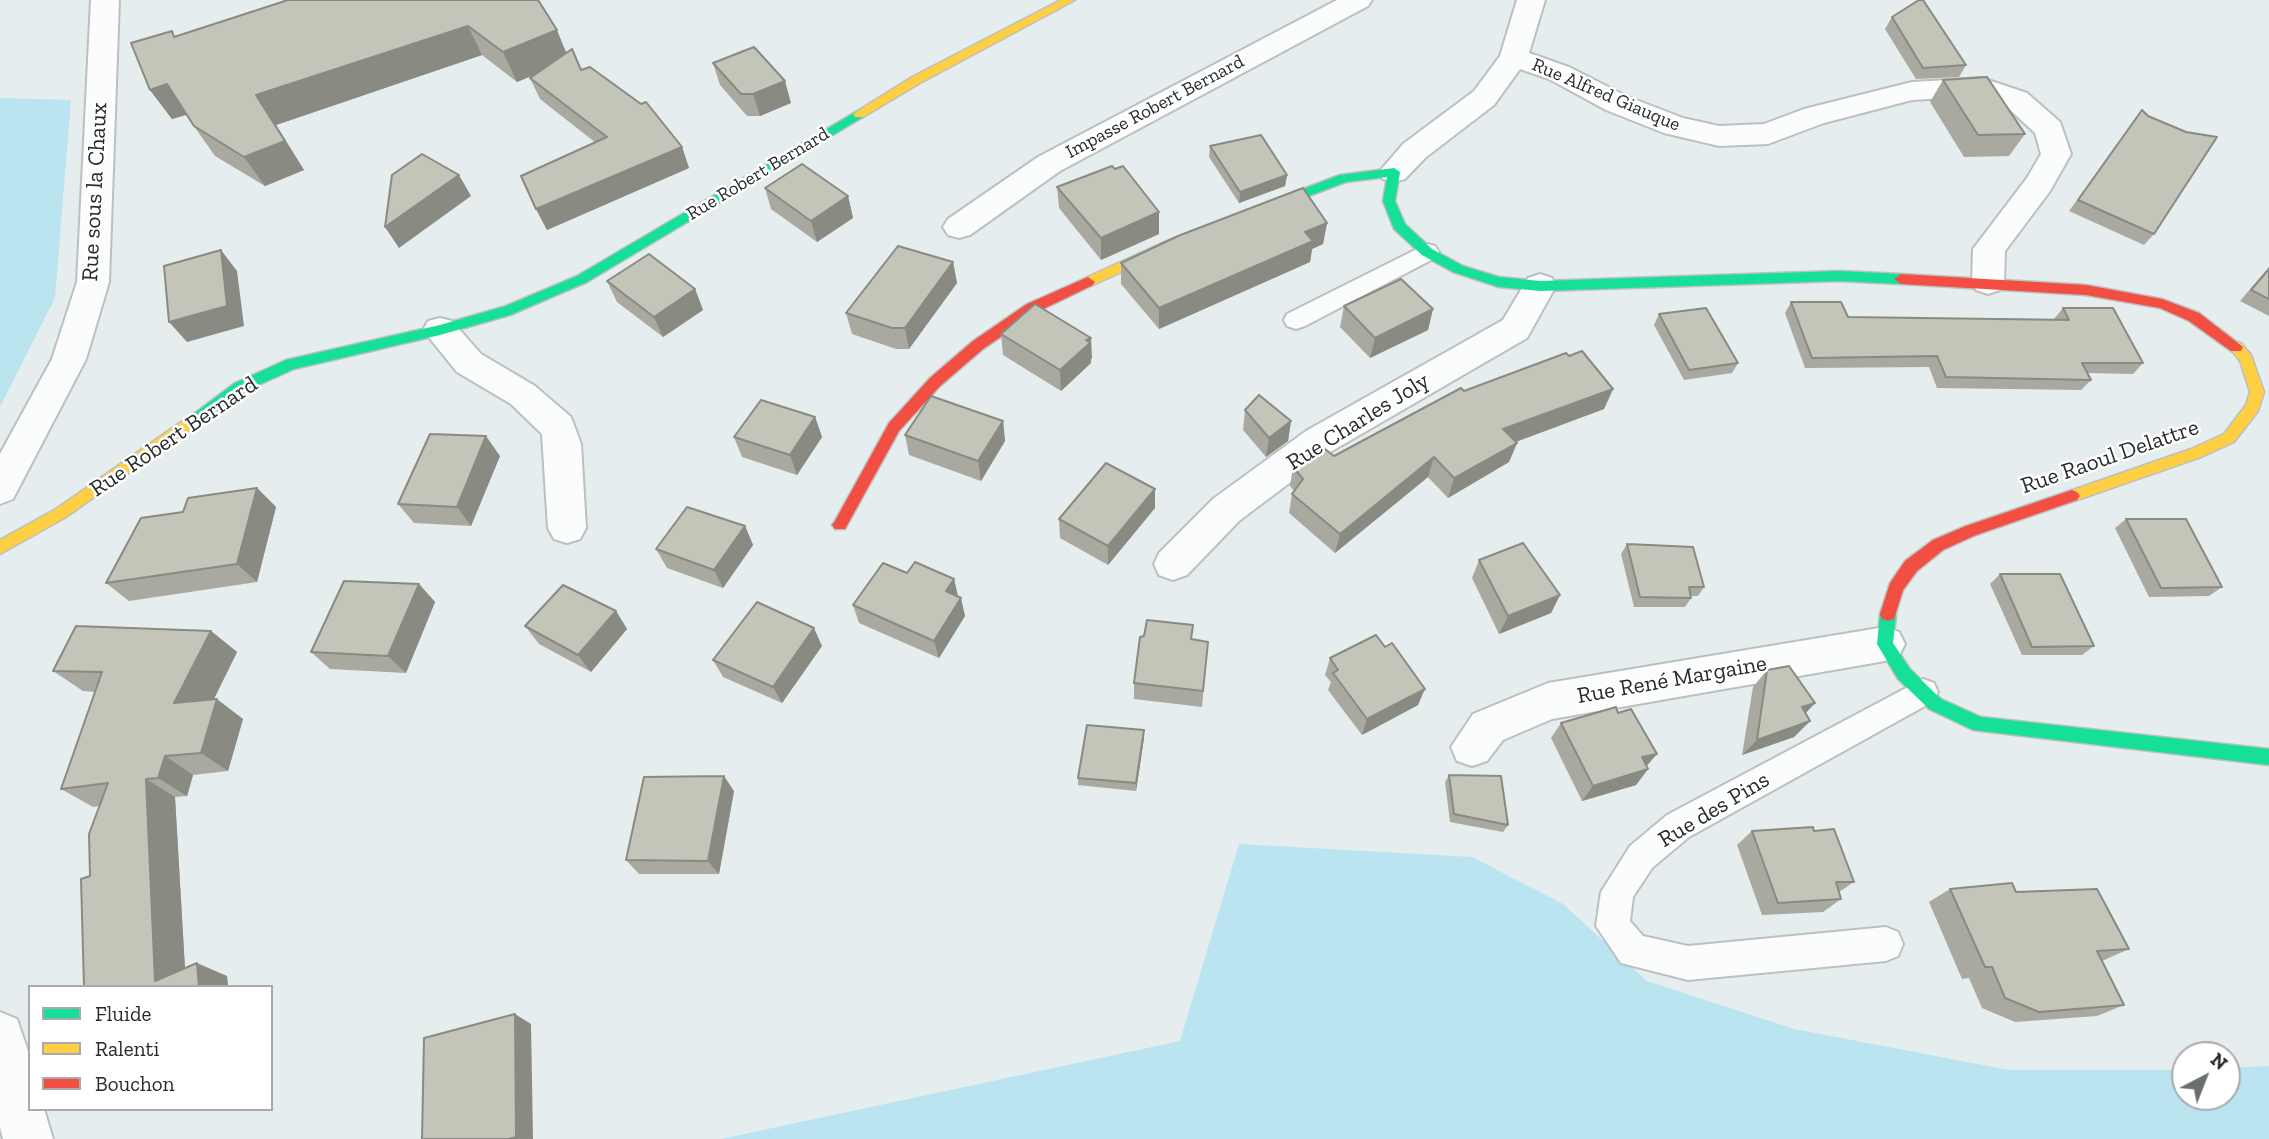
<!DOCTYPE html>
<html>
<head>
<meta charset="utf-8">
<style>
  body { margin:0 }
  #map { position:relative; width:2269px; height:1139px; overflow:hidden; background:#e6edee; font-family:"Zilla Slab",serif }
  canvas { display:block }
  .legend { position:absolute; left:28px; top:985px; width:245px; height:126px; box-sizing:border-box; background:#fff; border:2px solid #a9aaab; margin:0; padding:9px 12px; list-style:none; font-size:21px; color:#272b2c }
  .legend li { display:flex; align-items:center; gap:14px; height:35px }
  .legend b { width:35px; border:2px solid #a9aaab }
  .north { position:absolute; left:2171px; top:1041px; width:70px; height:70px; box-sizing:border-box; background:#fff; border:2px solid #a9aaab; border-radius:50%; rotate:42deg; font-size:19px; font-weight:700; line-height:28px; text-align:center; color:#272b2c }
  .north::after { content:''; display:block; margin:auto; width:24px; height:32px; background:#6a6f70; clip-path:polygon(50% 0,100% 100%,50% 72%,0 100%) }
</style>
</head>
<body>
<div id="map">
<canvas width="2269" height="1139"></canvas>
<ul class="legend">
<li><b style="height:9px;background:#16e098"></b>Fluide</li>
<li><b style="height:9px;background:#ffcf43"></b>Ralenti</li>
<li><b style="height:9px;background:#f24e42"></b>Bouchon</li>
</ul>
<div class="north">N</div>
</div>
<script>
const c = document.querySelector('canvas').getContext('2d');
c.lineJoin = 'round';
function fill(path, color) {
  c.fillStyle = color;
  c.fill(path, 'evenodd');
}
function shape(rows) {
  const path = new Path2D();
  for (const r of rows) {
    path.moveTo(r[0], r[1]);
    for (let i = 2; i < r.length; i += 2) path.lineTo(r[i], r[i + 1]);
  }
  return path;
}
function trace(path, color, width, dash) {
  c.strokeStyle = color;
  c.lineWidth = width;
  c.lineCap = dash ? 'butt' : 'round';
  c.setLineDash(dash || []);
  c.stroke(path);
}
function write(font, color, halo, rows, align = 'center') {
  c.font = font + ' "Zilla Slab",serif';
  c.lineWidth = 5;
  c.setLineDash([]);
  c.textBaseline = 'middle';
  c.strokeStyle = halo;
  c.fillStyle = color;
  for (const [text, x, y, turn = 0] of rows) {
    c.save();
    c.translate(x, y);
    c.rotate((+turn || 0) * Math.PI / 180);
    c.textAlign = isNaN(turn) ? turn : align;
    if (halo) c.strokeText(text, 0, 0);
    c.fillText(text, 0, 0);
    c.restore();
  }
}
fill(shape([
  [0,98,71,100,55,298,0,407],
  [1239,844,1472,857,1563,904,1647,981,1794,1029,2009,1070,2185,1070,2185,1097,2227,1097,2227,1068,2269,1066,2269,1139,721,1139,1180,1041]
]), '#bae4f0');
const lane = shape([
  [1427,244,1435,246,1439,252,1435,258,1305,326,1296,329,1287,326,1284,320,1287,314,1427,244],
  [1923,679,1934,683,1938,692,1934,701,1689,837,1652,868,1633,897,1630,921,1643,936,1688,946,1886,927,1898,932,1903,944,1898,956,1886,961,1688,980,1621,963,1596,926,1601,892,1630,846,1667,815,1923,679]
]);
const street = shape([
  [91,0,119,0,109,282,86,359,13,499,0,504,0,454,52,359,77,282,91,0],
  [1337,0,1372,0,1368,6,1060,171,970,235,959,238,948,235,943,227,948,219,1038,157,1337,0],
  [1517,0,1545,0,1529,53,1569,67,1626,96,1683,118,1719,126,1764,124,1804,109,1912,82,1982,78,2027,93,2060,122,2071,154,2050,191,2005,251,2004,282,2000,290,1988,294,1976,290,1972,282,1973,249,2027,178,2041,154,2035,133,2007,107,1979,96,1912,100,1824,123,1768,144,1719,146,1664,133,1606,110,1549,79,1520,69,1494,105,1425,158,1405,179,1394,182,1383,179,1379,172,1403,144,1474,91,1500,56,1517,0],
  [1540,274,1552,278,1556,286,1527,338,1332,451,1239,521,1187,575,1173,580,1159,575,1154,564,1159,553,1213,499,1306,431,1503,320,1528,278,1540,274],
  [440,318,452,321,481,354,535,386,571,417,581,444,586,528,580,539,567,543,554,539,548,528,542,434,511,404,457,372,423,330,428,321,440,318],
  [1885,627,1899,632,1905,644,1899,656,1885,661,1552,719,1503,740,1487,761,1472,766,1457,761,1451,747,1473,714,1548,683,1885,627],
  [0,1012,17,1019,30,1057,30,1109,44,1109,53,1139,3,1139,0,1127,0,1012]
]);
const fast = shape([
  [859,110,865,114,863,117,587,282,510,315,440,335,294,369,245,391,199,423,189,423,187,419,235,383,286,360,440,325,506,306,577,276,859,110],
  [1394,168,1400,172,1395,201,1405,224,1432,249,1463,266,1499,277,1540,281,1839,271,1901,274,1908,279,1901,284,1839,281,1540,291,1499,287,1453,272,1422,255,1394,229,1383,201,1387,177,1346,182,1258,215,1252,211,1253,208,1340,175,1394,168],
  [1888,607,1894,609,1896,614,1893,643,1910,669,1941,699,1981,717,2269,749,2269,765,1973,730,1929,709,1898,679,1877,644,1880,614,1882,609,1888,607]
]);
const slow = shape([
  [1061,0,1075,0,920,83,863,117,855,117,853,114,912,77,1061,0],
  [1169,240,1174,242,1174,248,1093,285,1083,285,1081,282,1083,279,1169,240],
  [2236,342,2241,343,2251,355,2264,392,2258,411,2234,442,2201,457,2077,500,2067,500,2064,496,2067,492,2191,449,2224,434,2246,405,2250,392,2240,361,2229,347,2236,342],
  [194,413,201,419,199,423,66,517,0,554,0,540,56,509,194,413]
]);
const jam = shape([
  [1901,274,2086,285,2162,299,2199,313,2243,347,2241,351,2231,351,2189,321,2160,308,2086,295,1901,284,1894,279,1901,274],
  [1088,277,1095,282,1093,285,1037,312,983,349,940,386,899,431,845,529,835,529,832,525,835,521,889,423,930,378,973,341,1027,304,1088,277],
  [2072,490,2077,492,2080,496,2077,500,1976,535,1943,550,1917,571,1903,590,1894,619,1888,621,1882,619,1880,614,1890,583,1905,561,1933,540,1966,526,2072,490]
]);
trace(lane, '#bcc0c1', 4);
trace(street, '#bcc0c1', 4);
trace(fast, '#bcc0c1', 3);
trace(slow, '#bcc0c1', 3);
trace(jam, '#bcc0c1', 3);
fill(lane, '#fbfcfc');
fill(street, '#fbfcfc');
fill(fast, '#16e098');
fill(slow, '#ffcf43');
fill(jam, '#f24e42');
fill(shape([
  [538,0,567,53,581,70,682,147,689,168,547,230,536,209,596,143,540,99,530,78,536,74,517,82,482,55,276,125,304,170,265,186,215,156,186,115,172,119,150,90,176,36],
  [1892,17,1966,65,1959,77,1916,79,1885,29],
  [713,63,791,103,760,116,747,116,720,85],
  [1943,80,2025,134,2009,156,1964,157,1930,102],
  [2142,110,2154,234,2144,245,2069,211],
  [1210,146,1287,175,1285,186,1239,203,1209,157],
  [1115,169,1159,212,1159,234,1101,260,1059,208,1057,187],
  [765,188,848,196,853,218,817,242,771,209],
  [1327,223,1323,244,1312,249,1310,262,1159,329,1121,284,1121,263],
  [953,262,957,283,909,349,896,349,852,334,846,313],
  [2269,267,2269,316,2240,301],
  [607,281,695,289,703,310,663,337,617,302],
  [1791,302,1848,317,2054,319,2063,308,2143,363,2133,374,2088,373,2091,380,2081,390,1937,388,1929,367,1805,368,1785,313],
  [1344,306,1433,309,1428,330,1370,358,1340,327],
  [1659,314,1738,363,1732,373,1684,380,1654,325],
  [1001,334,1092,358,1091,359,1091,363,1061,391,1003,355],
  [1569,356,1613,389,1604,409,1516,442,1517,443,1509,462,1448,498,1428,477,1335,553,1289,513,1292,494,1294,491,1290,486,1293,467,1334,456,1464,391],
  [1245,410,1291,421,1288,441,1266,457,1243,430],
  [815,417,822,437,797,475,742,457,734,437],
  [1003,421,1005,441,981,481,909,455,905,435],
  [500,456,471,526,414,523,398,504],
  [257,488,276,507,257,582,129,601,106,583,183,512],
  [1155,489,1155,508,1108,565,1060,538,1059,519],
  [2126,519,2222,587,2209,596,2149,597,2115,528],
  [745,526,753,545,723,588,667,568,656,549],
  [1627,544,1704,587,1698,596,1691,596,1691,598,1685,607,1634,607,1621,554],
  [1479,560,1560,595,1551,613,1499,634,1472,578],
  [907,573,954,579,958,596,965,616,939,658,859,623,853,605],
  [2000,574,2094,646,2082,655,2022,655,1990,584],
  [419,584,435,602,406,673,330,669,311,652],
  [616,611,627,629,591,672,539,644,525,626],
  [211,631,237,652,214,699,243,719,228,771,193,775,187,796,175,797,185,968,227,976,228,987,84,987,90,876,99,806,93,807,61,789,95,692,83,691,53,671],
  [1192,640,1208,642,1202,707,1134,699,1134,683],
  [822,646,782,703,723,677,713,660],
  [1330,658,1418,705,1362,735,1328,690,1331,682,1325,675],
  [1767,670,1815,703,1806,713,1810,721,1794,737,1742,755,1753,687],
  [1561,723,1647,766,1648,769,1636,785,1582,801,1551,738],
  [1144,738,1136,791,1078,785,1078,778],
  [1449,775,1508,825,1503,832,1450,822,1445,782],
  [734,791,719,874,639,874,626,860],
  [1752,831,1814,831,1854,882,1839,892,1841,899,1823,912,1762,915,1737,845],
  [1950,889,2016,892,2129,949,2102,961,2124,1005,2097,1016,2015,1022,1982,1008,1969,978,1962,979,1929,902]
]), '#a9a99f');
fill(shape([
  [468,26,482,55,276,125,304,170,265,186,244,157,256,95],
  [557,30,569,60,517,82,503,52],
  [785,81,791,103,760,116,753,94],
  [167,84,189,114,172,119,150,90],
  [682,147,689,168,547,230,536,209],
  [459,175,471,196,399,248,385,227],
  [1287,175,1285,186,1239,203,1240,192],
  [848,196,853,218,817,242,811,221],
  [1159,212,1159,234,1101,260,1101,238],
  [1327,223,1323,244,1312,249,1310,262,1159,329,1159,308,1305,232],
  [221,250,237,271,244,326,187,342,169,322],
  [953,262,957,283,909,349,905,328],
  [695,289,703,310,663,337,654,317],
  [1433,309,1428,330,1370,358,1375,338],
  [1091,338,1092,358,1091,359,1091,363,1061,391,1060,370,1086,340],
  [1613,389,1604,409,1496,449,1503,429],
  [815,417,822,437,797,475,790,455],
  [1003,421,1005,441,981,481,978,461],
  [1291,421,1288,441,1266,457,1269,438],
  [486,436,500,456,471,526,457,507],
  [1517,443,1509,462,1448,498,1454,478],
  [1434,457,1428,477,1335,553,1340,534],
  [257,488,276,507,257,582,237,564],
  [1155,489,1155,508,1108,565,1108,546],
  [745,526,753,545,723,588,714,570],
  [954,579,958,597,946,591],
  [419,584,435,602,406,673,388,656],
  [1560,595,1551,613,1499,634,1508,616],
  [961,598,965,616,939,658,934,641],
  [616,611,627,629,591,672,578,655],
  [814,628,822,646,782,703,773,687],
  [211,631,237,652,202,723,174,703],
  [1425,689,1418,705,1362,735,1367,719],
  [217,699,243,719,228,771,201,753],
  [1815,703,1799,720,1802,707],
  [1810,721,1794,737,1742,755,1757,740],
  [1144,730,1144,738,1136,791,1136,783],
  [1657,754,1644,769,1642,757],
  [165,756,193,775,187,796,158,778],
  [1648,769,1636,785,1582,801,1593,786],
  [724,776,734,791,719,874,708,861],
  [146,779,175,797,186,987,155,981],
  [197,963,227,976,228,987,199,987],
  [515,1014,531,1024,533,1139,509,1139]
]), '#898a82');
const building = shape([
  [288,0,538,0,557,30,503,52,468,26,256,95,285,141,244,157,194,126,167,84,150,90,131,43,172,31,174,37,288,0],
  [1919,0,1923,0,1966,65,1923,68,1892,17,1919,0],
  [754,47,785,81,753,94,741,94,713,63,754,47],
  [572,49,581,70,590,67,641,104,646,102,682,147,536,209,521,176,607,137,530,78,572,49],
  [1987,77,2025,134,1978,135,1943,80,1987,77],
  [2142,110,2148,116,2186,132,2217,137,2154,234,2078,200,2142,110],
  [1261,135,1287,175,1240,192,1210,146,1261,135],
  [422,154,459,175,385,227,392,175,422,154],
  [802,164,848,196,811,221,765,188,802,164],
  [1112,166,1115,169,1123,166,1159,212,1101,238,1057,187,1112,166],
  [1303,188,1327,223,1305,232,1313,241,1159,308,1121,263,1178,236,1303,188],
  [898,246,953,262,905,328,892,328,846,313,898,246],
  [221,250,227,306,169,322,164,266,221,250],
  [649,254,695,289,654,317,607,281,649,254],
  [2269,269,2269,299,2251,290,2269,269],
  [1401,279,1433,309,1375,338,1344,306,1401,279],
  [1791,302,1841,302,1848,317,2069,320,2063,308,2113,308,2143,363,2082,363,2091,380,1946,377,1937,356,1812,358,1791,302],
  [1035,304,1091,338,1086,340,1090,343,1060,370,1001,334,1035,304],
  [1706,308,1738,363,1689,370,1659,314,1706,308],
  [1582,351,1613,389,1503,429,1517,443,1454,478,1434,457,1340,534,1292,494,1303,479,1293,467,1321,446,1334,456,1461,388,1464,391,1566,353,1569,356,1582,351],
  [1259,395,1291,421,1269,438,1245,410,1259,395],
  [931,396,1003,421,978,461,905,435,931,396],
  [761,400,815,417,790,455,734,437,761,400],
  [430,434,486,436,457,507,398,504,430,434],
  [1106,463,1155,489,1108,546,1059,519,1106,463],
  [257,488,237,564,106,583,141,518,183,512,188,498,257,488],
  [687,507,745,526,714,570,656,549,687,507],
  [2126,519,2186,519,2222,587,2161,588,2126,519],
  [1523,543,1560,595,1508,616,1479,560,1523,543],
  [1627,544,1693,547,1704,587,1689,587,1691,598,1640,597,1627,544],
  [915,562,954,579,946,591,961,598,934,641,853,605,883,563,907,573,915,562],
  [2000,574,2060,574,2094,646,2032,647,2000,574],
  [344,581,419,584,388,656,311,652,344,581],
  [563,585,616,611,578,655,525,626,563,585],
  [757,602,814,628,773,687,713,660,757,602],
  [1147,620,1193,625,1191,639,1208,642,1203,691,1134,683,1140,637,1144,636,1147,620],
  [76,626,211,631,174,703,217,699,201,753,165,756,158,778,146,779,155,981,197,963,199,987,84,987,81,879,90,876,89,834,108,783,61,789,102,672,53,671,76,626],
  [1376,635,1385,647,1392,643,1425,689,1367,719,1333,673,1338,670,1330,658,1376,635],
  [1789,666,1815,703,1802,707,1810,721,1757,740,1767,670,1789,666],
  [1616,707,1618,713,1631,709,1657,754,1642,757,1648,769,1593,786,1561,723,1616,707],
  [1087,725,1144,730,1136,783,1078,778,1087,725],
  [1449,775,1501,776,1508,825,1454,814,1449,775],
  [724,776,708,861,626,860,644,777,724,776],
  [1813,827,1814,831,1834,829,1854,882,1836,882,1841,899,1778,903,1752,831,1813,827],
  [2012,883,2016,892,2097,889,2129,949,2097,951,2124,1005,2039,1012,2005,998,1992,967,1985,967,1950,889,2012,883],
  [515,1014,516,1137,509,1139,422,1139,424,1038,515,1014]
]);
fill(building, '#c4c5b9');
trace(building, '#898a82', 2);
write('19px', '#272b2c', '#fff', [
  ["Rue Alfred Giauque",1606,95,23],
  ["Impasse Robert Bernard",1155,107,-28],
  ["Rue Robert Bernard",758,174,-31]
]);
write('23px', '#272b2c', '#fff', [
  ["Rue sous la Chaux",95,192,-87],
  ["Rue Charles Joly",1358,422,-32],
  ["Rue Robert Bernard",174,437,-34],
  ["Rue Raoul Delattre",2110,457,-19],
  ["Rue René Margaine",1672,680,-10],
  ["Rue des Pins",1714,810,-31]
]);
</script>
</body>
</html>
